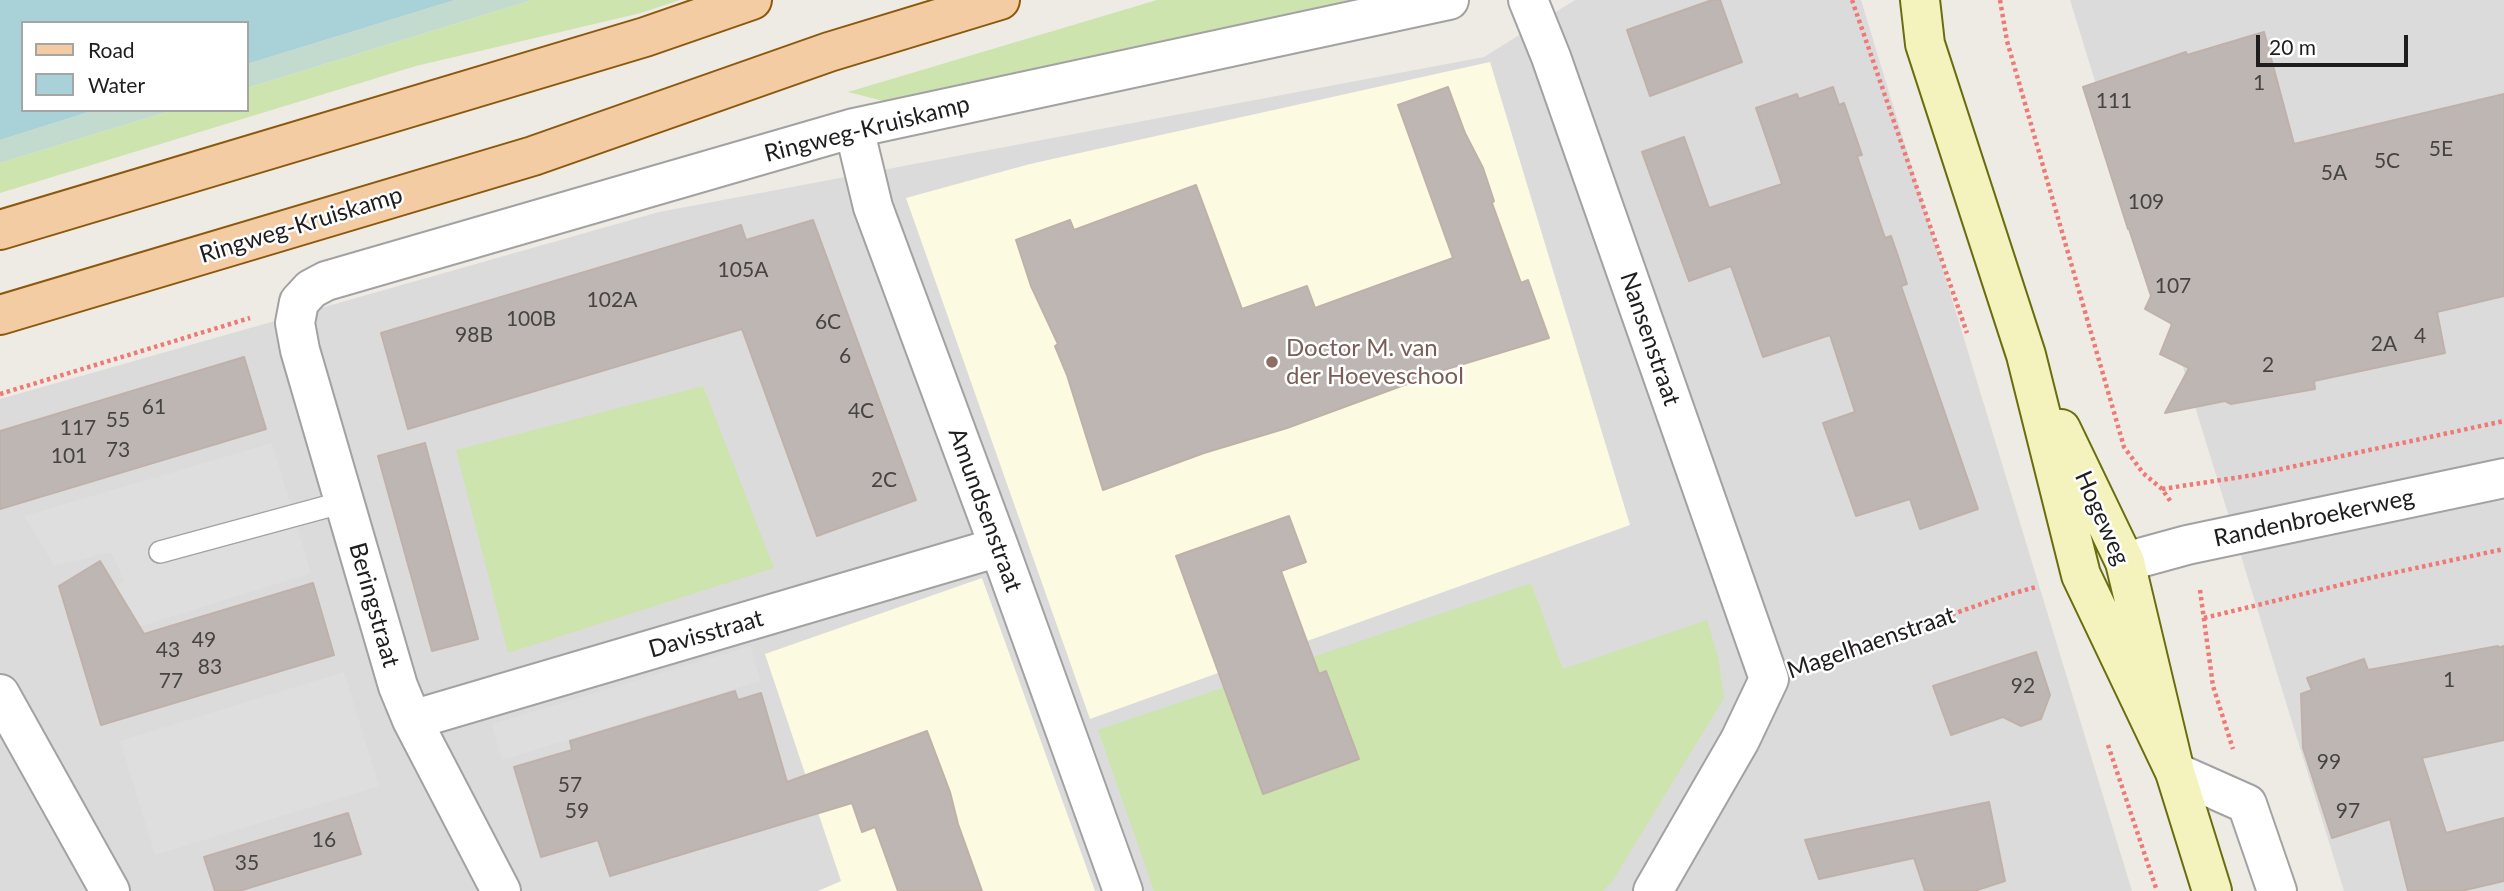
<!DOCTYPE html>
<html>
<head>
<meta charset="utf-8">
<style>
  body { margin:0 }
  #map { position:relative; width:2504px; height:891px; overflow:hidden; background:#eeebe5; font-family:Lato,sans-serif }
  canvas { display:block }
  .legend { position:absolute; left:21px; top:21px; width:228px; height:91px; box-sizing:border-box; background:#fff; border:2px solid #a5a5a5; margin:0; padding:9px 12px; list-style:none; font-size:21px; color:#1e1e1e }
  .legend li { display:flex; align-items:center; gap:14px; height:35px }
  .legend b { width:35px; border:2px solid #a5a5a5 }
  .scale { position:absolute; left:2256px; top:35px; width:152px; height:32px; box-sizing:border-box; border:4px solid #1e1e1e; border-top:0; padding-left:9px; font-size:21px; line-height:24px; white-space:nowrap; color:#1e1e1e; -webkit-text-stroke:5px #fff; paint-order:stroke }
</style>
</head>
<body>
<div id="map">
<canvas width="2504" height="891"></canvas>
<ul class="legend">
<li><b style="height:9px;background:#f4cca4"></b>Road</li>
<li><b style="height:19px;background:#a9d1d8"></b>Water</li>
</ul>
<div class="scale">20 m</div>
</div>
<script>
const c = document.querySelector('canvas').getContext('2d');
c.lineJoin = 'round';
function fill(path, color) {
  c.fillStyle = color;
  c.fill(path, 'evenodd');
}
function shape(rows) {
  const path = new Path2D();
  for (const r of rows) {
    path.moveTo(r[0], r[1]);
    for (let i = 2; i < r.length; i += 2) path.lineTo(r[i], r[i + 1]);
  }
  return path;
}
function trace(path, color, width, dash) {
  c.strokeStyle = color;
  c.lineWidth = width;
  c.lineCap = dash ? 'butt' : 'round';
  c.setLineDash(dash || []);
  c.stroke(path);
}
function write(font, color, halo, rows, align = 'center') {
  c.font = font + ' Lato,sans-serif';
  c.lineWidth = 5;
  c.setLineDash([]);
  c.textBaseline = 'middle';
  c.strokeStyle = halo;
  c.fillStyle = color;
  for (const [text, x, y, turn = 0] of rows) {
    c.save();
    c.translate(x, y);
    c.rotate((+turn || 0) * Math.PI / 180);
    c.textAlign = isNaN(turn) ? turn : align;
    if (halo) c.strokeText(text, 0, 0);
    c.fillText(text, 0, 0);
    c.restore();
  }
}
fill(shape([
  [1575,0,1861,0,2132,891,0,891,0,399,659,212,1484,57],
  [2070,0,2504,0,2504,891,2344,891]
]), '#dcdbdb');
fill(shape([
  [1490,62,1630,525,1090,719,906,198,1030,164],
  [982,578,1095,891,818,891,841,881,765,654]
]), '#fcfae0');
fill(shape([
  [532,0,680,0,641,13,416,66,0,193,0,163,173,110,247,110,247,88],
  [1157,0,1424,0,907,107,848,92],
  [703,386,774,568,508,653,456,450],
  [1531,583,1563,669,1707,620,1718,656,1724,698,1612,882,1602,891,1154,891,1098,730]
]), '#cde4af');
fill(shape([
  [455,0,532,0,247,88,247,64],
  [95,110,173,110,0,163,0,140]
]), '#c3dbce');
fill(shape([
  [272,443,311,573,97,640,80,610,124,581,111,552,54,566,24,516],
  [751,646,760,681,502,760,492,724],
  [344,672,379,786,155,855,120,741]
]), '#dedede');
fill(shape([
  [0,0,455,0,247,64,247,23,23,23,23,110,95,110,0,140]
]), '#a9d1d8');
const building = shape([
  [1712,0,1720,0,1742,62,1650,96,1627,30,1712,0],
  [2264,32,2294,144,2504,94,2504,296,2437,312,2445,353,2314,381,2315,389,2231,404,2225,401,2165,413,2189,368,2160,354,2172,324,2145,309,2151,296,2129,229,2128,229,2083,87,2186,52,2187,55,2264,32],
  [1448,87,1465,133,1483,168,1494,201,1492,203,1521,283,1528,280,1549,338,1414,379,1415,381,1287,428,1204,453,1103,490,1067,375,1055,346,1058,344,1031,286,1016,240,1070,220,1074,230,1196,185,1242,309,1307,286,1315,308,1453,258,1398,105,1448,87],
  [1833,87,1839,105,1844,103,1862,155,1857,156,1885,238,1891,236,1899,259,1907,284,1901,286,1978,509,1920,529,1910,499,1856,516,1823,423,1855,412,1830,335,1763,357,1731,266,1689,281,1642,152,1684,137,1709,208,1782,184,1756,108,1797,94,1799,99,1833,87],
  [813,220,916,500,817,536,742,329,408,429,381,333,741,225,746,240,813,220],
  [244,357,266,429,0,509,0,431,244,357],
  [425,443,478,639,432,651,378,456,425,443],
  [1289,516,1306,562,1281,571,1319,674,1326,671,1359,759,1263,794,1176,556,1289,516],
  [100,561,144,634,313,583,334,655,101,725,59,586,100,561],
  [2498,646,2498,648,2504,646,2504,740,2422,758,2446,833,2504,818,2504,881,2461,891,2408,891,2390,819,2332,838,2303,748,2301,694,2312,690,2307,678,2364,659,2368,670,2498,646],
  [2036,652,2050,695,2041,719,2021,726,2003,717,1951,735,1933,686,2036,652],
  [735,691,738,700,761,693,787,782,927,731,950,792,958,824,982,891,898,891,875,827,862,832,852,803,610,876,598,840,541,857,514,767,572,750,570,741,735,691],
  [1989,802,2005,881,1974,891,1925,891,1914,858,1819,879,1805,840,1989,802],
  [348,813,361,854,239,891,215,891,204,857,348,813]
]);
fill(building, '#beb6b2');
trace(building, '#bfb1a9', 2);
const service = shape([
  [160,552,344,502]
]);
const minor = shape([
  [1528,0,1551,57,1769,679,1740,740,1653,891],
  [854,128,873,207,999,547,1123,891],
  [2125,562,2187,545,2504,478],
  [0,694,110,891],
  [412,720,999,547],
  [2175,772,2247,804,2277,891],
  [501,891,412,720,398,686,300,350,295,323,299,302,311,289,326,281,854,128,1449,0]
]);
const secondary = shape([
  [1920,0,1925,44,2026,355,2081,575,2175,772],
  [2061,429,2125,562,2175,772,2212,891]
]);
const primary = shape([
  [0,230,645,37,752,0],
  [0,315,533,156,829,52,1000,0]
]);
trace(service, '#a2a2a2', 24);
trace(minor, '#a2a2a2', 42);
trace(secondary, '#696d0e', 42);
trace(primary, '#8c590c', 42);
trace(shape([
  [1852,0,1967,333],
  [2000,0,2007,41,2124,447,2143,473,2162,489,2171,502],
  [0,394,250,318],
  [2162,489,2254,475,2504,421],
  [2200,590,2213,686,2233,749],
  [2204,618,2365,579,2504,549],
  [1813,663,2007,595,2036,587],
  [2108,745,2157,891]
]), '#ee7a76', 4.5, [3.5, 3.5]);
trace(service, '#fff', 21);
trace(minor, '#fff', 38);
trace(secondary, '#f4f3bd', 38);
trace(primary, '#f4cca4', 38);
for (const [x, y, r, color] of [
  [1272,362,7,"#8d6e63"]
]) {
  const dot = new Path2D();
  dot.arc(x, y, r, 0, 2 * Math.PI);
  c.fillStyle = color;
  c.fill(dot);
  trace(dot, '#fff', 2.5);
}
write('21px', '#464443', null, [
  ["1",2259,83],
  ["111",2114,101],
  ["5E",2441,149],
  ["5C",2387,161],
  ["5A",2334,173],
  ["109",2146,202],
  ["105A",743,270],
  ["107",2173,286],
  ["102A",612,300],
  ["100B",531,319],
  ["6C",828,322],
  ["98B",474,335],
  ["4",2420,336],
  ["2A",2384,344],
  ["6",845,356],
  ["2",2268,365],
  ["61",154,407],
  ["4C",861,411],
  ["55",118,420],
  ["117",78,428],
  ["73",118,450],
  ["101",69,456],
  ["2C",884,480],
  ["49",204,640],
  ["43",168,650],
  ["83",210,667],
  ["1",2449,680],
  ["77",171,681],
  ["92",2023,686],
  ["99",2329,762],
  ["57",570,785],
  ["59",577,811],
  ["97",2348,811],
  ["16",324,840],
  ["35",247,863]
]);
write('24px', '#1e1e1e', '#fff', [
  ["Ringweg-Kruiskamp",867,129,-14],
  ["Ringweg-Kruiskamp",301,225,-17],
  ["Nansenstraat",1650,339,71],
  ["Amundsenstraat",985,510,70],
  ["Hogeweg",2102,518,66],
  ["Randenbroekerweg",2314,518,-12],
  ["Beringstraat",374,605,74],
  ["Davisstraat",706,634,-16],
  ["Magelhaenstraat",1871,643,-19]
]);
write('24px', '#785e54', '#fff', [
  ["Doctor M. van",1286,348],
  ["der Hoeveschool",1286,376]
], 'left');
</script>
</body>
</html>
